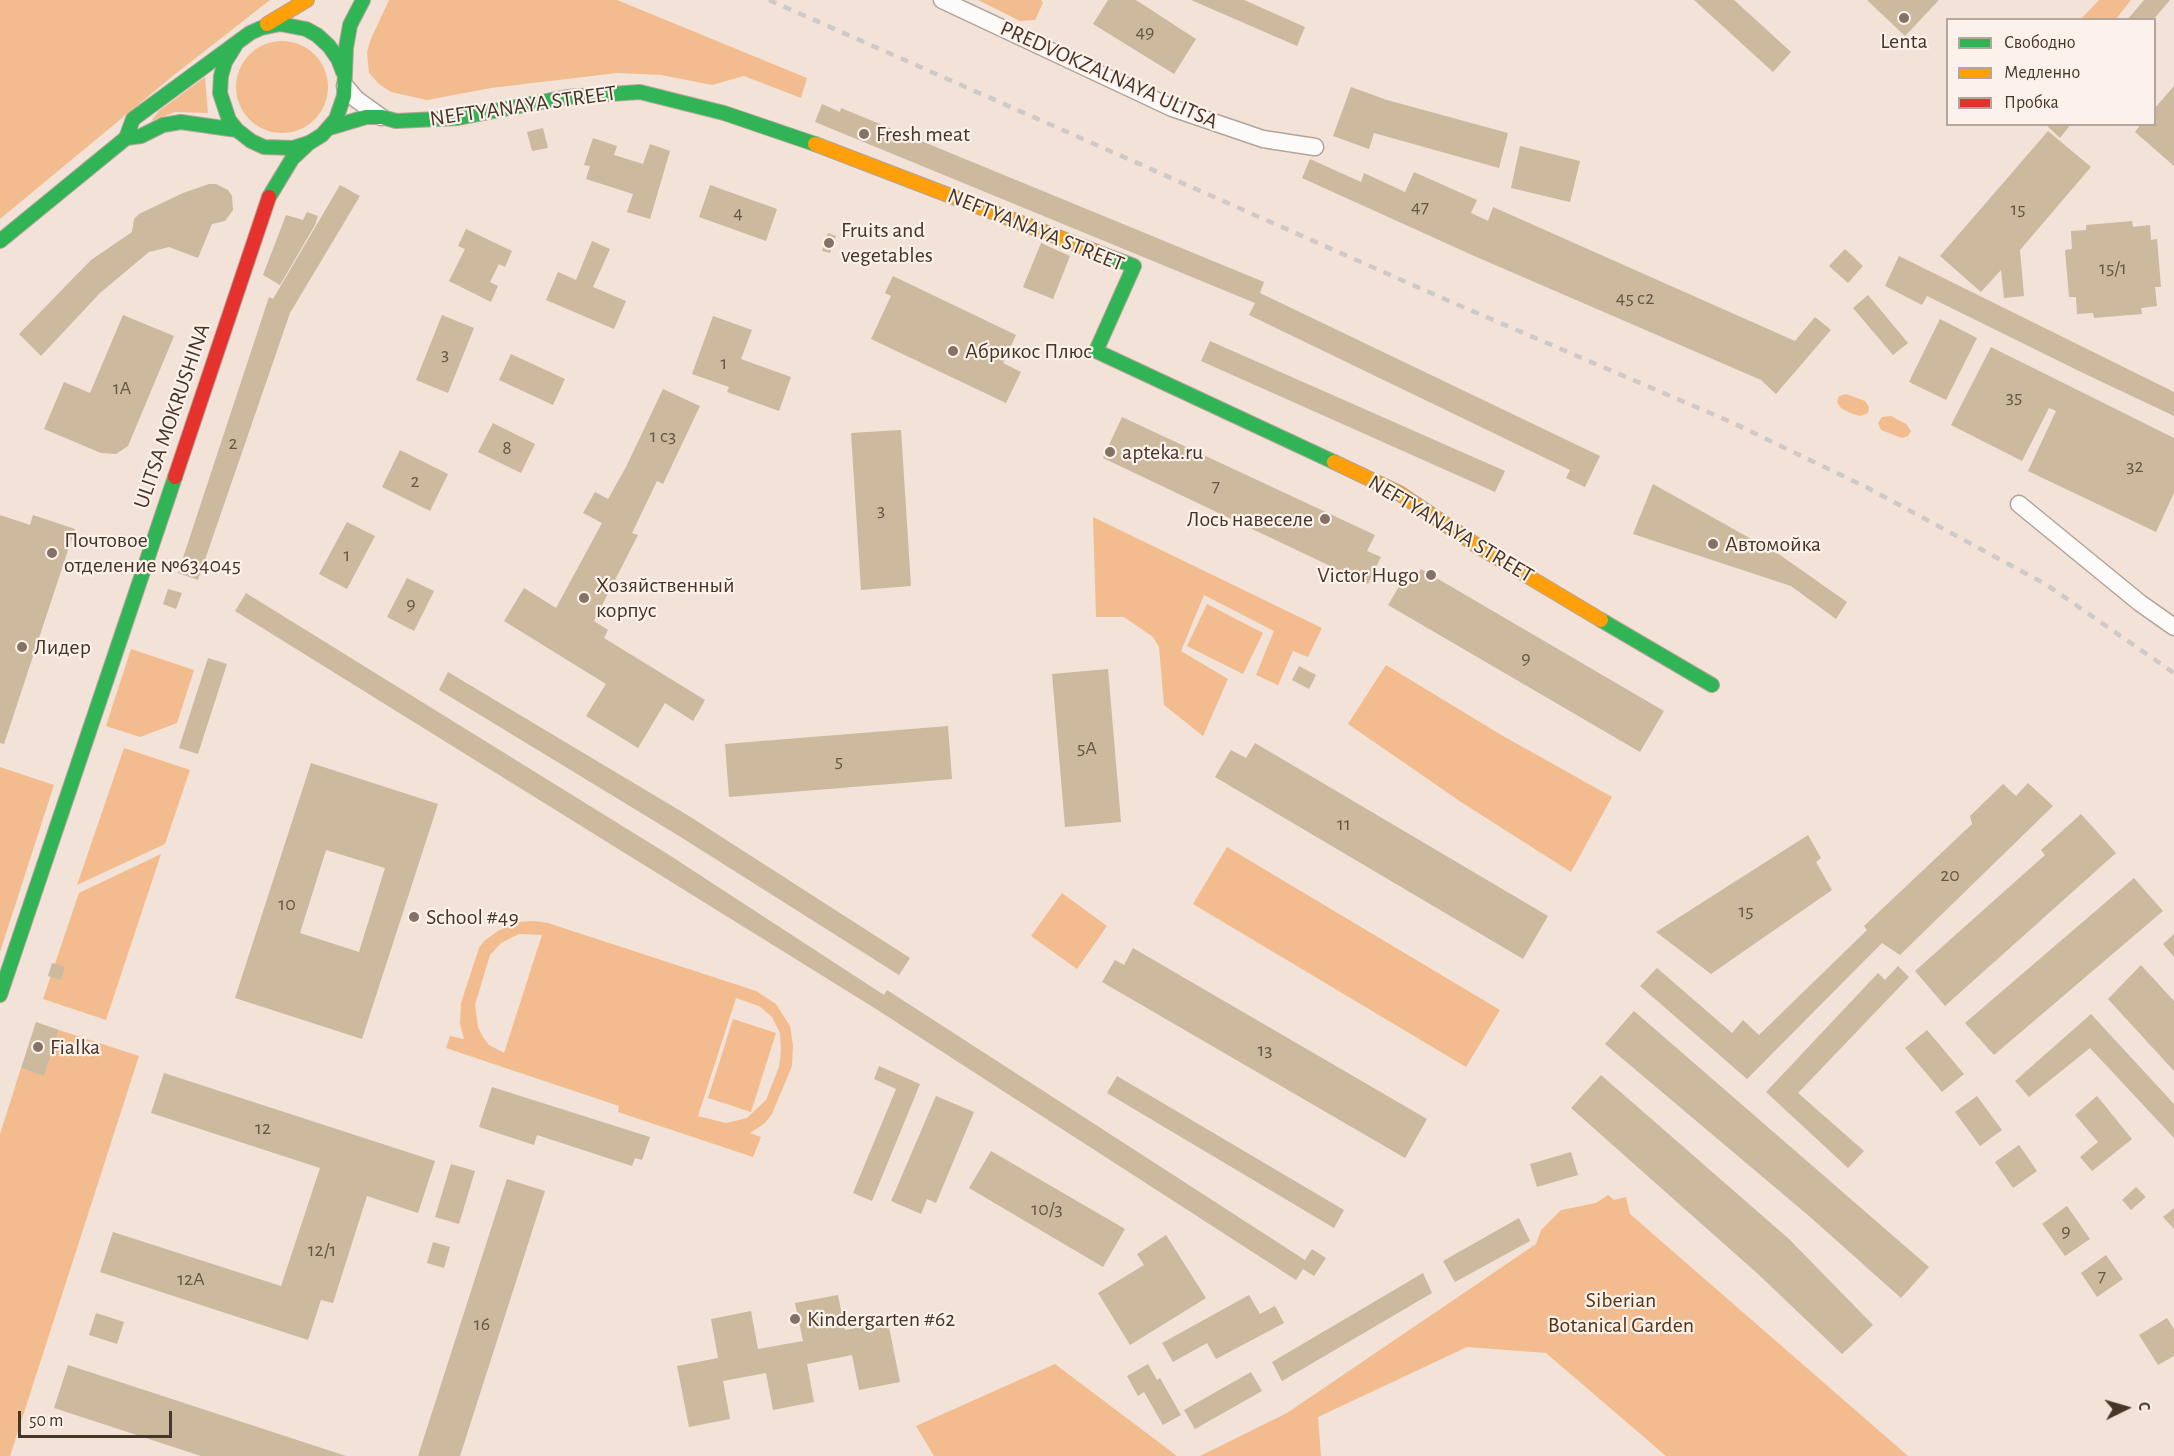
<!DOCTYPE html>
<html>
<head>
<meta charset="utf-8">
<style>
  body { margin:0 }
  #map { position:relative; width:2174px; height:1456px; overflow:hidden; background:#f2e2d7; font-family:"Alegreya Sans",sans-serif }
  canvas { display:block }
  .legend { position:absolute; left:1946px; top:18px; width:210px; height:108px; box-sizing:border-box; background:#fcf2eb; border:2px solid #b4a69d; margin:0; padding:8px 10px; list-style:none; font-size:18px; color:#473527 }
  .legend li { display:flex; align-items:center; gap:12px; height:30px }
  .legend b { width:30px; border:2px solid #b4a69d }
  .north { position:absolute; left:2096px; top:1378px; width:60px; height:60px; -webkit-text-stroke:4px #fcf2eb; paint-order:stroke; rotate:85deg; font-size:16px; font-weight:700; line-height:24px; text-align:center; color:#473527 }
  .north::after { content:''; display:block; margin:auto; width:21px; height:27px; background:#473527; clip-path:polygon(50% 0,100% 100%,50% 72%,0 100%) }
  .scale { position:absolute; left:18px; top:1411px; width:154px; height:27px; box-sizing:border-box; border:3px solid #473527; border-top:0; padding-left:8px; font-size:18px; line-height:21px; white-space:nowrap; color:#473527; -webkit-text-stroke:4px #fcf2eb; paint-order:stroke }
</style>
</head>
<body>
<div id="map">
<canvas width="2174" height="1456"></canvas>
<ul class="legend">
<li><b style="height:8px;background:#30b455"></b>Свободно</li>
<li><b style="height:8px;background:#ff9f0a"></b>Медленно</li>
<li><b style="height:8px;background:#e5322d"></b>Пробка</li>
</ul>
<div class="north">С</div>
<div class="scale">50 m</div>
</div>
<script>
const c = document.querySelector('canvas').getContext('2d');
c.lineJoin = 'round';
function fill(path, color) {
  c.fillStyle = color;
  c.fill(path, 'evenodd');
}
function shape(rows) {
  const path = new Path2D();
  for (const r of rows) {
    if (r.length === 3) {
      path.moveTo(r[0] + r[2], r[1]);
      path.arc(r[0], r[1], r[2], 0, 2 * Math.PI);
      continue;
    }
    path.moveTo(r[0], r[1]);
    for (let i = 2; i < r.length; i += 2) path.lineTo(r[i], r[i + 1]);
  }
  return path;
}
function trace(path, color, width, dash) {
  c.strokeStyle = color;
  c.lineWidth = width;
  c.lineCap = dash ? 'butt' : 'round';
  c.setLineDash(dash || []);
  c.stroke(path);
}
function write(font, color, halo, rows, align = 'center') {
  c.font = font + ' "Alegreya Sans",sans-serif';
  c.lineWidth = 4.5;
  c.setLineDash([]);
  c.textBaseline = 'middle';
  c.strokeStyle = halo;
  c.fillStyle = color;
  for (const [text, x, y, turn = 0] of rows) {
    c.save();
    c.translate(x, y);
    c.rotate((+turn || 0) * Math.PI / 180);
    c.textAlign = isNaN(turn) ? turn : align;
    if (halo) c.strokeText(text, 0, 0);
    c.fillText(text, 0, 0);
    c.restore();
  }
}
fill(shape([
  [0,0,270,0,174,75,0,219],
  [389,0,617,0,807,78,801,98,744,76,712,85,661,75,617,73,491,88,427,100,391,92,379,84,369,73,367,53,370,41],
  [978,0,1041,0,1043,3,1035,20,1020,21],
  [2099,0,2131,0,2116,19,2081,19],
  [282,87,46],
  [205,77,208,113,175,112,151,121,159,111],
  [1846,394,1865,401,1869,407,1868,413,1860,416,1850,413,1841,408,1837,402,1839,396],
  [1891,416,1906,424,1911,431,1908,436,1902,438,1881,430,1878,423,1882,417],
  [1093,517,1322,628,1308,657,1293,651,1278,685,1256,675,1274,631,1204,595,1181,651,1228,679,1203,736,1164,705,1159,647,1153,637,1124,617,1096,617],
  [1207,604,1263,633,1243,674,1187,646],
  [131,649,194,670,177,723,140,737,106,726],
  [1386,665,1503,736,1612,797,1571,872,1461,802,1348,724],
  [124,748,190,770,165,844,77,885],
  [0,767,54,785,0,952],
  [1227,847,1500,1010,1466,1067,1193,904],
  [161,854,106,1020,43,999,79,893],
  [1062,893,1107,926,1077,969,1031,936],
  [534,921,548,923,756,991,776,1004,790,1026,793,1045,792,1066,772,1114,765,1123,750,1133,761,1137,753,1157,618,1112,619,1106,446,1048,450,1036,464,1039,460,1024,461,1003,479,948,484,941,498,931,517,922],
  [519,934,542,935,504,1053,489,1045,483,1037,478,1027,475,1005,490,955,501,943],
  [736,998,759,1006,772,1017,780,1033,781,1051,779,1067,766,1100,747,1118,726,1123,698,1116],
  [733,1019,776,1033,751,1112,708,1098],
  [59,1030,139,1056,10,1456,0,1456,0,1134,21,1068,44,1075],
  [1608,1195,1614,1200,1626,1197,1630,1214,1908,1456,1666,1456,1546,1353,1467,1347,1318,1417,1321,1456,1200,1456,1287,1413,1536,1244,1541,1230,1561,1210,1596,1203],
  [1055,1364,1177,1456,934,1456,916,1426]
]), '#f3bc8f');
fill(shape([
  [1108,0,1136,0,1196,39,1174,74,1093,24],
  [1191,0,1244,0,1305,27,1297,46],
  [1694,0,1734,0,1791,52,1773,72],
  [1867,0,1939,0,1905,36],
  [2144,0,2170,0,2153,20,2127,20],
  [2174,86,2174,166,2135,132,2141,124,2154,124,2154,109],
  [1351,87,1387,100,1508,133,1499,168,1374,133,1369,149,1333,136],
  [822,104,840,112,841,108,1264,282,1260,293,1600,456,1585,487,1566,478,1570,470,1249,315,1255,303,815,122],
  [2045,124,2071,124,2060,138],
  [543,128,548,148,532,151,527,132],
  [2048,131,2091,167,2020,250,2024,296,2004,298,2001,270,1981,292,1940,256],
  [593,138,617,146,614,155,643,164,650,144,670,151,650,219,627,212,633,194,586,179,590,166,584,165],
  [1520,146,1580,161,1570,202,1511,188],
  [1310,159,1361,182,1364,173,1405,192,1414,172,1477,200,1471,213,1488,221,1493,207,1795,341,1815,317,1831,330,1776,394,1761,380,1472,255,1302,178],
  [209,184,216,184,228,190,232,196,233,210,225,221,212,224,198,258,169,247,149,252,100,293,41,356,19,334,91,260,132,232,134,219,139,214,183,193],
  [340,185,360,196,290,313,198,580,178,573,269,297,273,299],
  [710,185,777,209,766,241,699,217],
  [307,212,318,216,315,225,280,285,263,275,286,215,303,220],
  [2132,221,2133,227,2150,225,2151,240,2157,239,2161,287,2155,287,2157,306,2141,308,2142,314,2094,318,2093,313,2077,314,2076,297,2069,297,2065,250,2072,249,2071,231,2086,230,2086,225],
  [466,229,512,251,505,267,499,264,490,282,498,286,491,302,449,281,465,249,458,246],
  [828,233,836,236,830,253,822,251],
  [592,241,610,249,593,287,626,301,614,329,546,300,558,272,576,280],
  [1041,243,1070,256,1053,299,1023,287],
  [1845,249,1863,266,1848,283,1829,266],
  [1899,256,2174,392,2174,416,2081,372,1927,296,1922,305,1885,286],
  [893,276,1016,335,1003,363,1021,372,1006,403,871,339,891,296,885,293],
  [1868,295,1908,343,1893,355,1853,308],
  [123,315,174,336,128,446,116,454,101,453,44,429,64,382,90,393],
  [442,315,474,328,448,393,416,380],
  [713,316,752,330,741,359,791,377,779,411,727,392,729,387,692,374],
  [1940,319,1977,338,1946,400,1909,382],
  [1210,341,1505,471,1495,492,1201,361],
  [1991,347,2174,438,2174,493,2156,532,2028,471,2056,411,2049,408,2022,461,1951,425],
  [511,354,565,379,553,405,499,380],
  [663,389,700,406,663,484,657,481,632,533,638,535,594,621,608,630,604,638,705,700,693,721,665,703,638,748,586,716,606,684,504,621,524,588,556,608,602,523,583,513,595,492,608,499,626,467],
  [1122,417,1375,535,1367,551,1381,557,1368,584,1103,458],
  [493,423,535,444,521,473,478,452],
  [901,430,911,586,861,590,851,433],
  [400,450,448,474,430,511,382,487],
  [1653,484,1780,555,1847,602,1836,619,1791,586,1633,534],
  [0,515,30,525,33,515,75,529,4,744,0,743],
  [347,522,375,536,347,589,319,574],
  [1421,569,1664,711,1640,752,1388,605,1404,578,1413,583],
  [407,578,434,591,414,631,387,617],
  [168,589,182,593,176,609,163,604],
  [246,593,666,853,884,995,887,990,1305,1260,1312,1249,1326,1258,1314,1276,1303,1269,1296,1280,876,1009,235,611],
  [208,658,227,664,198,754,179,748],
  [1299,666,1316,675,1309,689,1292,680],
  [1108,669,1121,822,1065,827,1052,674],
  [448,672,689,816,910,958,899,975,679,836,439,690],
  [948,726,952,779,729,797,725,744],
  [1255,743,1548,916,1523,959,1215,777,1231,750,1246,758],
  [311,763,438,804,362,1039,235,998],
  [326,850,385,868,359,952,300,933],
  [2028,783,2053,806,1900,955,1882,943,1747,1079,1640,986,1657,968,1732,1033,1743,1020,1759,1035,1867,930,1864,926,1972,824,1970,816,2003,784,2016,796],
  [2081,814,2116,853,1945,1006,1915,971,2045,855,2041,850],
  [1808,835,1821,858,1816,862,1832,890,1711,974,1656,932],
  [2134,878,2163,911,1994,1055,1965,1023],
  [2174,934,2174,957,2163,944],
  [1133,948,1427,1119,1405,1158,1102,982,1115,960,1124,965],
  [52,963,65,967,61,980,48,976],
  [2141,965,2174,1001,2174,1071,2108,999],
  [1898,966,1909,977,1798,1093,1864,1151,1848,1168,1766,1092,1878,973,1885,980],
  [1634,1011,1929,1267,1901,1298,1809,1216,1605,1044],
  [2091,1014,2174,1104,2174,1138,2090,1048,2029,1097,2015,1081],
  [36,1022,59,1030,44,1076,21,1068],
  [1927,1030,1964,1074,1942,1092,1905,1048],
  [879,1066,920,1084,872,1201,853,1193,896,1089,874,1079],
  [164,1073,435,1161,418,1213,367,1196,333,1303,321,1300,308,1340,100,1272,113,1232,281,1286,320,1168,151,1113],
  [1601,1075,1789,1239,1873,1325,1842,1354,1758,1274,1571,1108],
  [1117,1076,1344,1210,1334,1228,1107,1093],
  [492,1087,650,1137,642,1160,635,1158,632,1166,537,1135,534,1145,479,1127],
  [936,1096,974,1112,936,1203,927,1199,921,1214,891,1201],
  [1977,1096,2002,1130,1980,1146,1955,1112],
  [2097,1096,2132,1139,2092,1171,2080,1157,2098,1142,2075,1115],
  [2019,1145,2037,1171,2013,1188,1995,1162],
  [991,1151,1125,1229,1103,1267,969,1188],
  [1571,1152,1578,1175,1537,1187,1530,1164],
  [451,1164,475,1171,459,1224,435,1217],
  [507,1179,545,1191,460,1456,418,1456],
  [2136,1187,2146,1197,2131,1210,2122,1200],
  [2067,1206,2090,1239,2065,1256,2042,1224],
  [2174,1208,2174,1229,2163,1217],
  [1519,1218,1530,1241,1455,1282,1443,1261],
  [1166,1235,1206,1298,1130,1345,1098,1293,1144,1265,1137,1254],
  [433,1242,450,1247,444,1268,427,1263],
  [2106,1255,2123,1279,2097,1297,2081,1273],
  [1423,1273,1432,1293,1282,1381,1272,1362],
  [838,1295,845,1330,888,1322,900,1382,859,1390,852,1355,807,1364,814,1402,773,1410,766,1373,723,1381,730,1419,689,1427,677,1366,718,1358,711,1319,751,1311,758,1349,803,1341,795,1303],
  [1249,1295,1260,1314,1275,1306,1284,1323,1216,1359,1207,1343,1173,1362,1162,1343],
  [96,1313,124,1322,117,1344,89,1335],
  [2167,1318,2174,1329,2174,1356,2158,1365,2139,1335],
  [1148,1364,1157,1380,1160,1378,1181,1415,1163,1425,1144,1392,1138,1396,1127,1376],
  [68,1365,346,1456,201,1456,54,1408],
  [1251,1372,1262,1391,1195,1429,1184,1410]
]), '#ccb99e');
const street = shape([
  [942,0,1172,108,1263,139,1315,147],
  [345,86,356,99,381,117],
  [2019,504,2140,603,2174,627]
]);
const fast = shape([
  [235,46,225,62,221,76,220,93,229,120,237,130,251,141,264,147,293,148,309,143],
  [329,128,366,117,382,117,396,121,458,118,567,97,640,92,724,113,815,144],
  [126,138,141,136,163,125,181,122,237,130],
  [269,197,292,159,309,143,322,135,336,119,344,96,346,48,350,25,363,0],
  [0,241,126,138,133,119,250,33,261,28,280,24,306,29,317,35,329,46,338,59,343,72],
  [1102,254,1134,266,1096,351,1334,462],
  [1601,620,1712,685],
  [0,995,175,477]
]);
const slow = shape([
  [267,24,307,0],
  [815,144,1102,254],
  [1334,462,1399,493,1479,547,1601,620]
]);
const jam = shape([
  [175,477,269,197]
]);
trace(street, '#b3a499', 19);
trace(fast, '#b3a499', 16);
trace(slow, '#b3a499', 16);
trace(jam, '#b3a499', 16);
trace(street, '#fdfbf9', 16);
trace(fast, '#30b455', 14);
trace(slow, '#ff9f0a', 14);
trace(jam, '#e5322d', 14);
trace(shape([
  [769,0,1449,301,1731,422,1868,488,2047,585,2174,673]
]), '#cfcac7', 4.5, [8, 8]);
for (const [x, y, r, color] of [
  [1904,18,6,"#837265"],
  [864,134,6,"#837265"],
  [829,243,6,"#837265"],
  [953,351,6,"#837265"],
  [1110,452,6,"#837265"],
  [1325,519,6,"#837265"],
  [1713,544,6,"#837265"],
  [52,553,6,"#837265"],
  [1431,575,6,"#837265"],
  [584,598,6,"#837265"],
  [22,647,6,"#837265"],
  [414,917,6,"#837265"],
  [38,1047,6,"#837265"],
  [795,1319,6,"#837265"]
]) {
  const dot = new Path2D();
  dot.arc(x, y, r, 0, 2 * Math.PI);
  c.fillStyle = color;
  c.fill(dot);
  trace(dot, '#fcf2eb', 2);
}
write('20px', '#685645', null, [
  ["49",1145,32],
  ["47",1420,207],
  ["15",2018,209],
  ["4",738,213],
  ["15/1",2113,268],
  ["45 с2",1635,298],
  ["3",445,354],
  ["1",724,363],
  ["1А",122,388],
  ["35",2014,397],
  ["1 с3",663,436],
  ["2",233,443],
  ["8",507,448],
  ["32",2135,466],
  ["2",415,481],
  ["7",1216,486],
  ["3",881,510],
  ["1",347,555],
  ["9",411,604],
  ["9",1526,658],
  ["5А",1087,748],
  ["5",839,761],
  ["11",1344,824],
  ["20",1950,875],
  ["10",287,904],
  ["15",1746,911],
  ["13",1265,1050],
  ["12",263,1128],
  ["10/3",1047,1209],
  ["9",2066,1231],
  ["12/1",322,1250],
  ["7",2102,1276],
  ["12А",191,1279],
  ["16",482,1324]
]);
write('22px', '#473527', '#fcf2eb', [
  ["Lenta",1904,41,"center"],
  ["Fresh meat",876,134],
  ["Fruits and",841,230],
  ["vegetables",841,255],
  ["Абрикос Плюс",965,351],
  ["apteka.ru",1122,452],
  ["Лось навеселе",1313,519,"right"],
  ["Почтовое",64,540],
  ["отделение №634045",64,565],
  ["Автомойка",1725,544],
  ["Victor Hugo",1419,575,"right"],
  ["Хозяйственный",596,585],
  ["корпус",596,610],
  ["Лидер",34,647],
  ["School #49",426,917],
  ["Fialka",50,1047],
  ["Kindergarten #62",807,1319]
], 'left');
write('22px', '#473527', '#fcf2eb', [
  ["PREDVOKZALNAYA ULITSA",1109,75,24],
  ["NEFTYANAYA STREET",523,106,-8],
  ["NEFTYANAYA STREET",1036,230,22],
  ["ULITSA MOKRUSHINA",172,416,-71],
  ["NEFTYANAYA STREET",1451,529,31]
]);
write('22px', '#573213', '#fcf2eb', [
  ["Siberian",1621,1300],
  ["Botanical Garden",1621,1325]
]);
</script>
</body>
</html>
